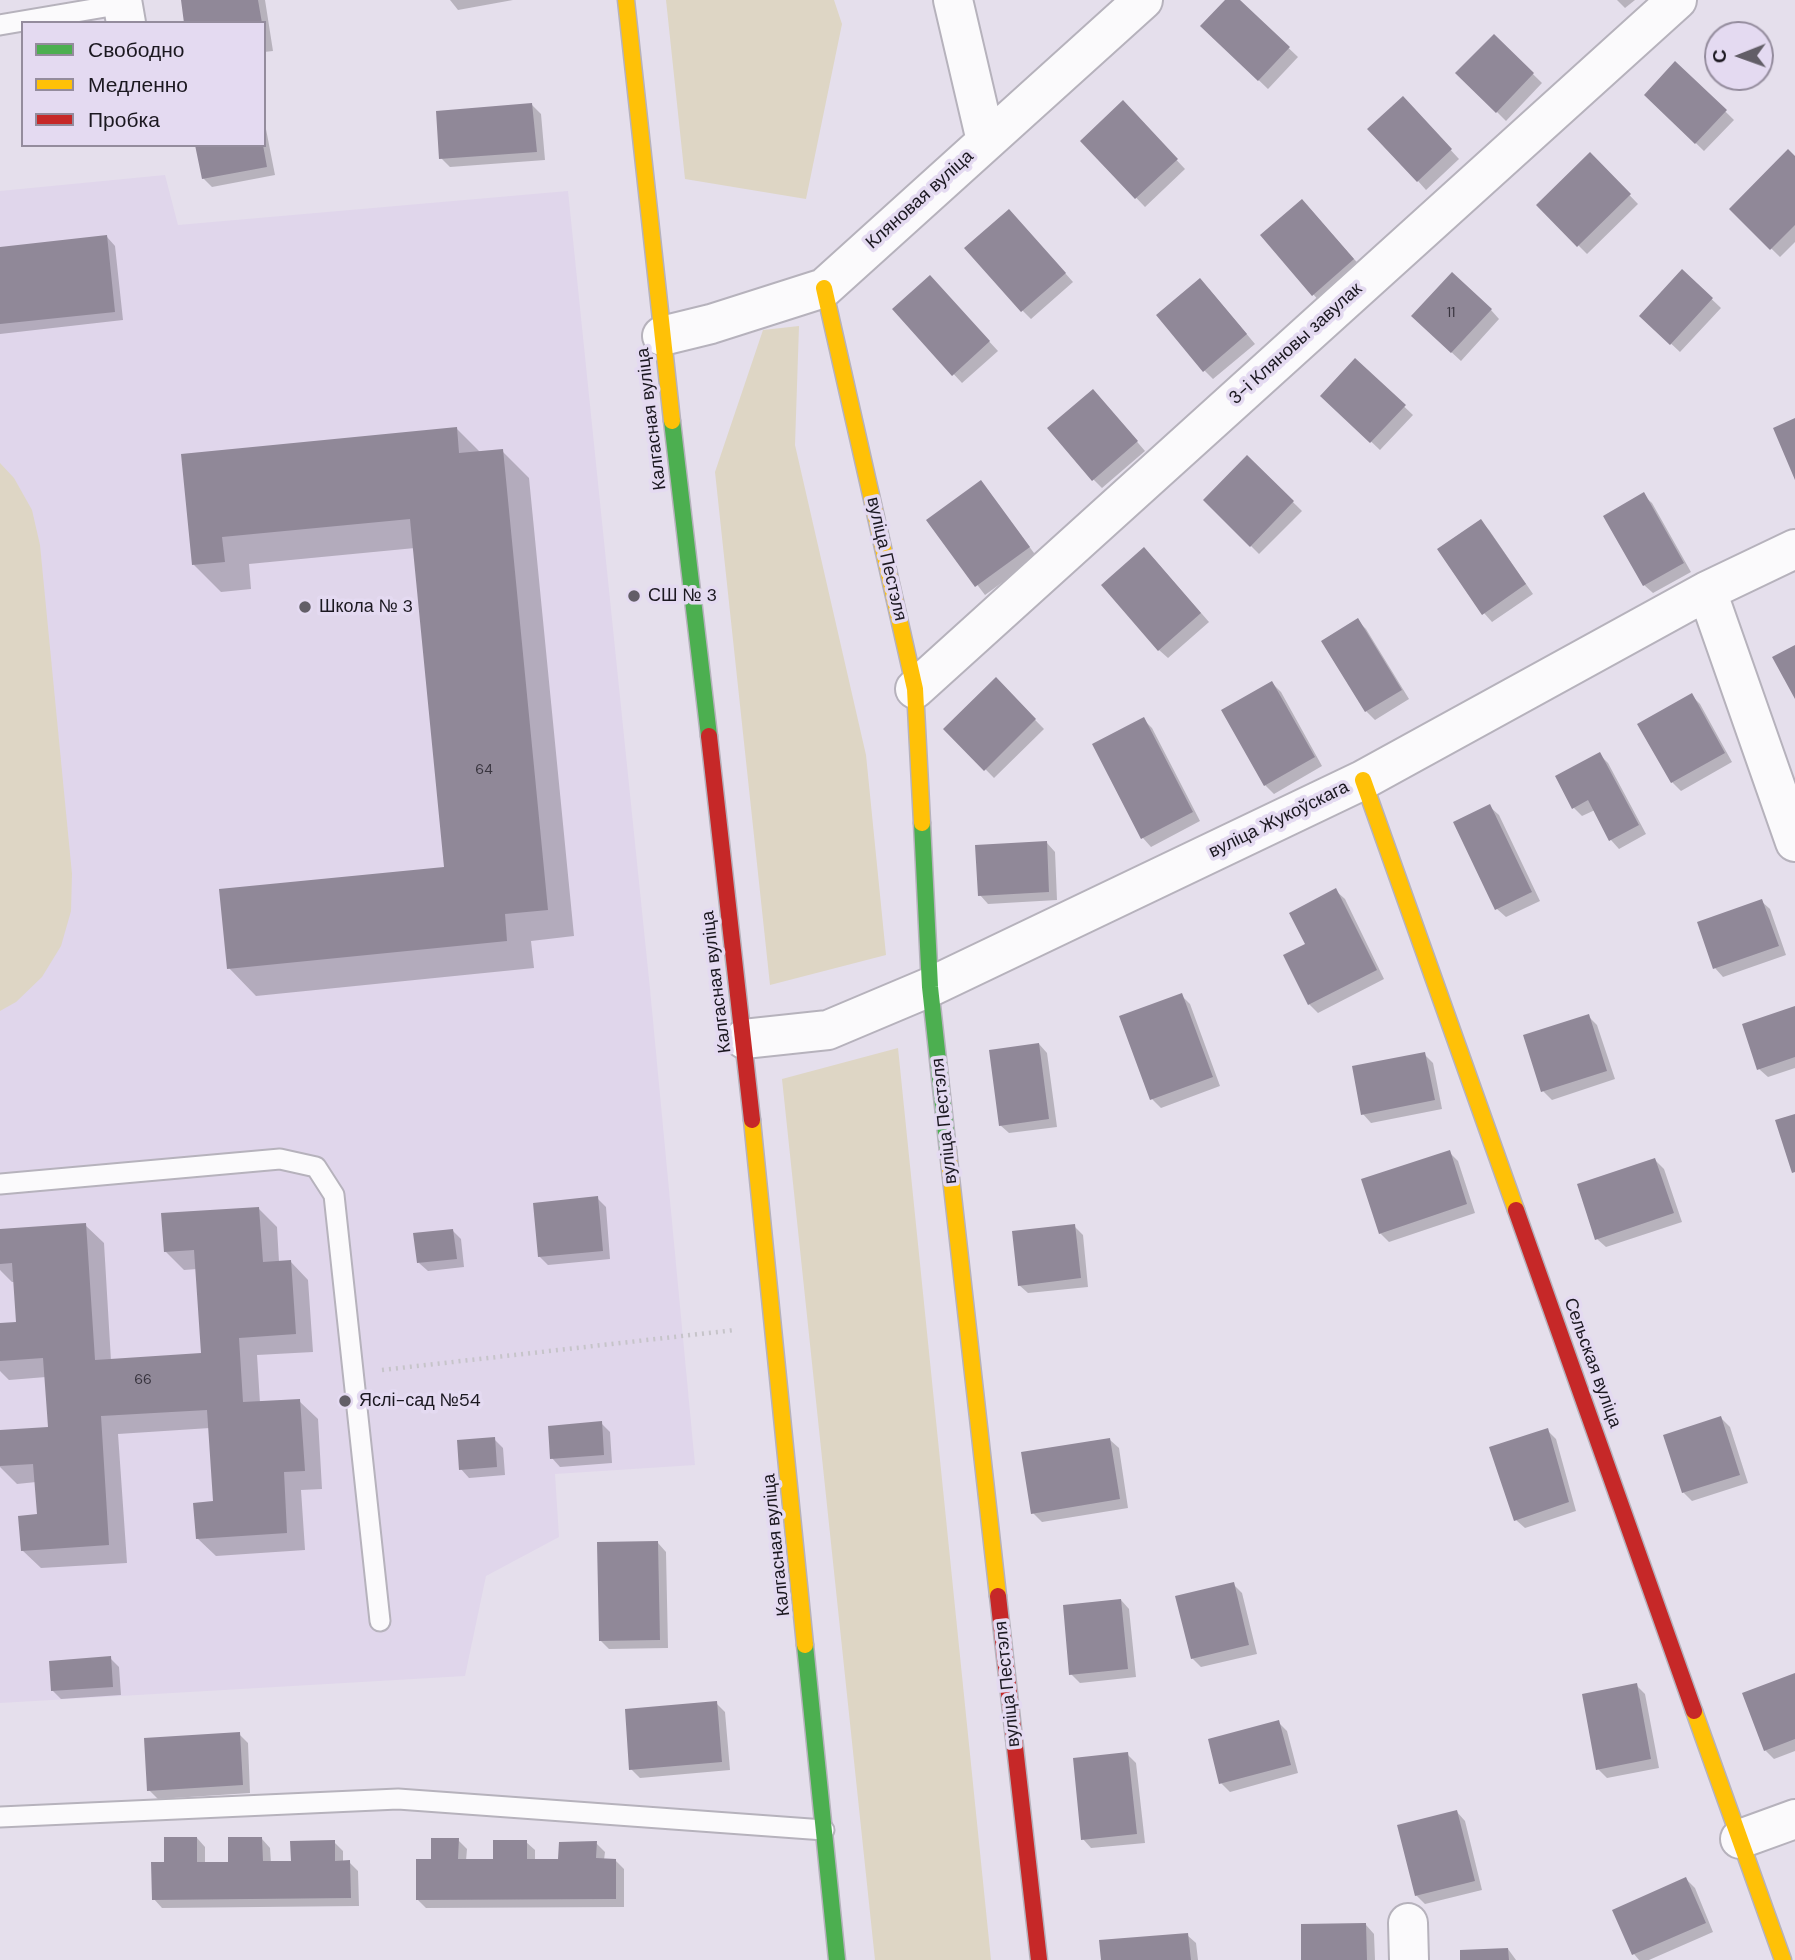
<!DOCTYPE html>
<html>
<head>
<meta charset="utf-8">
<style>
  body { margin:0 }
  #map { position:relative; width:1795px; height:1960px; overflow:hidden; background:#e5dfec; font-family:"DM Sans",sans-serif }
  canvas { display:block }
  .legend { position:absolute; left:21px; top:21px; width:245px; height:126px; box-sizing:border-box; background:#e4daf1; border:2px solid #948c9d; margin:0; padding:9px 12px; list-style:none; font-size:21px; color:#1b1820 }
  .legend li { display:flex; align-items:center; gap:14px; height:35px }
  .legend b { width:35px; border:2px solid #948c9d }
  .north { position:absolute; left:1704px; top:21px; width:70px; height:70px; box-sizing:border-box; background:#e4daf1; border:2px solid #948c9d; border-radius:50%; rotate:269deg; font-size:19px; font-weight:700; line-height:28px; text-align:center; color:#1b1820 }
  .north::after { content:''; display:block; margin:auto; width:24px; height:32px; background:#625e67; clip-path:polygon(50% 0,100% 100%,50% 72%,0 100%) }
</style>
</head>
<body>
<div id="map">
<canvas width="1795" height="1960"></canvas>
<ul class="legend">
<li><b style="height:9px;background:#4caf50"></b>Свободно</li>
<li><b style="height:9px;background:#ffc107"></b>Медленно</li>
<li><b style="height:9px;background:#c62828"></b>Пробка</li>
</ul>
<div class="north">С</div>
</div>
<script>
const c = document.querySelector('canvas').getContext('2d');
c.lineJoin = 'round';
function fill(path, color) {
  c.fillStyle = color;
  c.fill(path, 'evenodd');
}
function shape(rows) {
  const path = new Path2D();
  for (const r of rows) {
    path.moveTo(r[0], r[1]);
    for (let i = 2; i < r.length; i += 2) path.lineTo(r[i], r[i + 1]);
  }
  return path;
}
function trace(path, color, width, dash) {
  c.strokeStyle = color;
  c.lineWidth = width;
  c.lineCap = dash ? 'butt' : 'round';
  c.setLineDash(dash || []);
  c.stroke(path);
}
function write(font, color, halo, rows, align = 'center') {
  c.font = font + ' "DM Sans",sans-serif';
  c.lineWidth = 7;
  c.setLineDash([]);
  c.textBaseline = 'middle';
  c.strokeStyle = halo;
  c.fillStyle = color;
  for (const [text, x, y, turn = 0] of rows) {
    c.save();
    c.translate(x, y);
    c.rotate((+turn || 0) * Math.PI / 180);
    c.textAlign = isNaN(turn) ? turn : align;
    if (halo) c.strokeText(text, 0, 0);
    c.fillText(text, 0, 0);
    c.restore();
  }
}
fill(shape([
  [165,175,178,225,568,191,650,989,695,1465,555,1474,559,1537,486,1576,465,1676,0,1703,0,191]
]), '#e0d6eb');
fill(shape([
  [666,0,834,0,842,24,806,199,685,179],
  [799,326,795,445,866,755,886,955,770,985,715,472,763,330],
  [0,463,14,478,32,510,40,545,72,874,71,911,61,946,42,977,16,1002,0,1011],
  [898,1048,991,1960,875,1960,782,1079]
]), '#ded6c5');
fill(shape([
  [187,0,265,0,273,51,264,52,264,23,186,23],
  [450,0,513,0,458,10],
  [1227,0,1238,0,1298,57,1268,89,1202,26],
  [1617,0,1635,0,1625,8],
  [1494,36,1542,83,1506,121,1458,73],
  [1676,63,1734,120,1704,151,1646,95],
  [1123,103,1185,169,1145,207,1082,141],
  [532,105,541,114,545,160,450,167,441,158],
  [1411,107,1459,159,1426,190,1418,181],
  [264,119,275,175,212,187,203,178,197,145,264,145],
  [1590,154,1638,204,1587,254,1538,205],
  [1795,159,1795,242,1780,257,1731,209],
  [1311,210,1362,268,1321,303,1313,294],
  [1018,220,1073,282,1031,319,1022,310],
  [107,237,115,246,123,320,0,334,0,249],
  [1682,271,1721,308,1680,352,1650,324],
  [938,286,998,351,962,383,894,310],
  [1209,289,1255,344,1213,379,1204,370],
  [1491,310,1499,319,1461,361,1422,325],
  [1355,360,1413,415,1380,450,1323,396],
  [1101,400,1145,451,1102,488,1093,479],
  [456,428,481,453,502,451,529,478,574,936,531,941,534,968,256,996,229,968,446,869,415,548,249,564,251,589,221,592,194,565,183,455],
  [1247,457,1302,511,1259,554,1205,500],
  [981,482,1037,557,985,595,928,520],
  [1643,495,1652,503,1691,572,1653,593,1644,585],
  [1480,521,1489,530,1533,594,1492,622,1484,613],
  [1153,558,1209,622,1168,658,1159,650],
  [1358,621,1366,629,1409,699,1375,720,1366,711],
  [996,680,1044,729,994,778,946,729],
  [1272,683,1281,692,1322,766,1274,794,1265,785],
  [1692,696,1700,704,1732,762,1681,791,1672,782],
  [1143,719,1152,728,1200,821,1151,847,1143,838],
  [1599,754,1608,763,1646,834,1619,849,1611,840,1595,810,1582,816,1574,808],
  [1490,807,1499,815,1540,901,1506,917,1497,909],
  [1047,843,1055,852,1057,900,988,904,980,895],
  [1336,891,1345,899,1384,979,1318,1013,1309,1004,1307,944],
  [1761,901,1770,909,1786,955,1723,977,1715,968],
  [1181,995,1190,1004,1220,1086,1161,1108,1152,1099],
  [1795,1008,1795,1068,1768,1077,1759,1069],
  [1588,1016,1597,1025,1615,1079,1552,1100,1543,1091,1525,1037],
  [1039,1044,1047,1053,1057,1127,1009,1133,1000,1125],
  [1424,1054,1433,1063,1442,1109,1371,1123,1363,1114],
  [1449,1152,1458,1161,1475,1213,1389,1242,1380,1233],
  [1655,1160,1664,1169,1682,1222,1606,1247,1597,1239],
  [597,1198,606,1207,610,1259,548,1265,539,1256],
  [259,1209,277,1227,279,1262,290,1261,308,1280,313,1352,257,1355,260,1403,299,1401,318,1419,322,1489,301,1490,305,1550,216,1556,197,1538,215,1503,210,1428,118,1434,127,1563,41,1568,22,1550,39,1516,36,1482,17,1484,0,1467,0,1432,49,1429,46,1377,9,1380,0,1371,0,1325,18,1324,15,1282,12,1282,0,1270,0,1231,85,1225,104,1243,111,1361,203,1355,197,1269,184,1270,165,1251],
  [1074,1226,1083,1235,1088,1287,1028,1293,1019,1285],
  [452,1230,461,1239,464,1267,428,1271,419,1263],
  [1721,1418,1730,1427,1748,1483,1692,1501,1683,1492],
  [601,1423,610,1432,612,1463,560,1467,552,1458],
  [1547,1430,1556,1439,1576,1511,1525,1528,1516,1520],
  [494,1439,503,1448,505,1475,469,1478,461,1469],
  [1110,1440,1119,1448,1128,1508,1042,1522,1033,1513],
  [658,1543,666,1552,668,1648,609,1649,600,1640],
  [1233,1584,1242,1593,1257,1654,1201,1667,1192,1658],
  [1121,1600,1129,1609,1136,1677,1080,1683,1071,1674],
  [110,1658,119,1667,121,1695,61,1699,52,1690],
  [1795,1675,1795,1751,1774,1759,1765,1750],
  [1636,1685,1645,1694,1659,1768,1607,1778,1598,1769],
  [716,1703,725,1712,730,1770,640,1778,631,1769],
  [1278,1722,1287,1731,1298,1773,1230,1792,1221,1783],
  [239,1734,248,1743,250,1793,158,1799,149,1790],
  [1127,1754,1136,1763,1145,1843,1091,1848,1083,1839],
  [1457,1812,1465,1821,1482,1890,1425,1904,1416,1895],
  [197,1838,205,1847,205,1864,230,1863,262,1839,270,1848,271,1863,292,1863,334,1842,343,1851,343,1862,349,1862,358,1871,359,1906,162,1908,154,1899,166,1864],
  [458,1840,467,1849,466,1861,495,1861,526,1842,535,1850,535,1861,560,1860,596,1843,605,1852,604,1860,615,1860,624,1869,624,1907,426,1908,417,1899,433,1861],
  [1686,1879,1695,1888,1713,1932,1649,1960,1639,1960,1634,1954],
  [1366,1925,1374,1934,1375,1960,1303,1960],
  [1187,1935,1196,1943,1198,1960,1103,1960],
  [1508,1949,1516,1960,1462,1960]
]), '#0003');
fill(shape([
  [181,0,258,0,262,23,184,23],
  [1225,0,1240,0,1290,47,1258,81,1200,26],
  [1494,34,1534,73,1496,113,1455,73],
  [1675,61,1727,110,1695,144,1644,95],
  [1403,96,1452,149,1417,182,1367,129],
  [1123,100,1178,159,1135,199,1080,141],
  [532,103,537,152,439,159,436,111],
  [195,145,263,145,267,167,202,179],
  [1788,149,1795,156,1795,225,1770,250,1729,209],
  [1590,152,1631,194,1577,247,1536,205],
  [1302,199,1354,259,1312,296,1260,235],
  [1009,209,1066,273,1021,312,964,248],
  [107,235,115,312,0,324,0,247],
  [1682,269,1713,298,1670,345,1639,316],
  [1452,272,1492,309,1451,353,1411,316],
  [930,275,990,341,952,376,892,309],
  [1200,278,1247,334,1203,372,1156,315],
  [1355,358,1406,405,1370,443,1320,396],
  [1093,389,1138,441,1092,481,1047,428],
  [1795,418,1795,480,1773,428],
  [457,427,459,453,503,449,548,910,505,914,507,941,227,969,219,889,444,867,410,519,222,537,225,562,192,565,181,454],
  [1247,455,1294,501,1250,547,1203,500],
  [981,480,1030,547,975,587,926,520],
  [1644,492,1684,563,1643,586,1603,516],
  [1481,519,1526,584,1482,615,1437,549],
  [1144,547,1201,613,1158,651,1101,585],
  [1358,618,1402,690,1365,712,1321,641],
  [1795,645,1795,699,1772,657],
  [996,677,1036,719,984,771,943,729],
  [1272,681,1315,757,1264,786,1221,710],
  [1692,693,1725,753,1671,783,1637,724],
  [1144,717,1193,812,1141,839,1092,744],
  [1600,752,1639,825,1609,841,1588,800,1572,809,1555,776],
  [1490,804,1532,892,1495,910,1453,822],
  [1047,841,1049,892,978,896,975,845],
  [1336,888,1377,970,1308,1005,1283,955,1305,944,1289,913],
  [1762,899,1779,946,1713,969,1697,922],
  [1182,993,1213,1077,1150,1100,1119,1016],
  [1795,1006,1795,1057,1757,1070,1742,1024],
  [1589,1014,1607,1071,1541,1092,1523,1035],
  [1039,1043,1049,1119,999,1126,989,1050],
  [1425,1052,1435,1100,1361,1115,1352,1066],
  [1795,1114,1795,1172,1792,1173,1775,1120],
  [1450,1150,1467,1204,1379,1234,1361,1179],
  [1655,1158,1674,1213,1595,1240,1577,1184],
  [598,1196,603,1251,538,1257,533,1203],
  [259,1207,263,1262,291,1260,296,1334,239,1338,243,1402,300,1399,305,1471,284,1472,287,1533,196,1539,193,1503,213,1501,207,1410,101,1416,109,1545,21,1551,18,1516,37,1514,33,1464,0,1466,0,1430,48,1427,43,1358,0,1361,0,1323,16,1322,12,1263,0,1264,0,1229,86,1223,95,1360,201,1353,194,1250,164,1252,161,1213],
  [1075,1224,1081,1278,1018,1286,1012,1231],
  [453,1229,457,1259,417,1263,413,1233],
  [1721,1416,1740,1475,1682,1493,1663,1435],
  [602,1421,604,1455,550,1459,548,1426],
  [1548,1428,1569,1502,1514,1521,1489,1447],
  [495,1437,497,1467,459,1470,457,1440],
  [1110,1438,1120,1499,1031,1514,1021,1452],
  [658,1541,660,1640,599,1641,597,1542],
  [1234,1582,1249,1645,1191,1659,1175,1596],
  [1121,1599,1128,1669,1069,1675,1063,1605],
  [111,1656,113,1687,51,1691,49,1661],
  [1795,1673,1795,1739,1764,1751,1742,1693],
  [1637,1683,1651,1759,1596,1770,1582,1694],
  [717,1701,722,1762,629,1770,625,1709],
  [1279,1720,1291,1765,1219,1784,1208,1739],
  [240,1732,243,1785,147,1791,144,1738],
  [1128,1752,1137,1834,1081,1840,1073,1758],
  [1457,1810,1475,1881,1415,1896,1397,1825],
  [164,1837,197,1837,197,1862,228,1862,228,1837,262,1837,263,1861,291,1861,290,1841,335,1840,335,1861,350,1860,351,1898,152,1900,151,1862,164,1862],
  [431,1838,459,1838,458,1859,493,1859,493,1840,527,1840,527,1859,558,1859,559,1842,597,1841,596,1858,616,1859,616,1899,416,1900,416,1859,431,1859],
  [1686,1877,1706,1923,1632,1955,1612,1910],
  [1366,1923,1367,1960,1301,1960,1301,1924],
  [1188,1933,1191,1960,1101,1960,1099,1940],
  [1508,1948,1509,1960,1460,1960,1460,1950]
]), '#908898');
const lane = shape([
  [0,25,123,4],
  [0,1184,280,1159,316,1167,334,1195,380,1621],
  [0,1817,398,1799,824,1830]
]);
const street = shape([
  [122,0,126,23],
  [953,0,986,141],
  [662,336,711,324,824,288,1143,0],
  [1707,591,1795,842],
  [915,689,1677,0],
  [744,1039,828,1030,930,987,1363,780,1707,591,1795,549],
  [1740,1839,1795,1819],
  [1408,1923,1409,1960]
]);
const fast = shape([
  [672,421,709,736],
  [922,823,930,987,948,1151],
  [805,1645,837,1960]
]);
const slow = shape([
  [626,0,672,421],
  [824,288,915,689,922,823],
  [1363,780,1516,1210],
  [752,1120,805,1645],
  [948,1151,998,1596],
  [1694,1711,1783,1960]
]);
const jam = shape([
  [709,736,752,1120],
  [1516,1210,1694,1711],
  [998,1596,1039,1960]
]);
trace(lane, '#b6b2bc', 23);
trace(street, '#b6b2bc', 42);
trace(fast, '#b6b2bc', 19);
trace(slow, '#b6b2bc', 19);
trace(jam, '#b6b2bc', 19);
trace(shape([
  [382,1370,735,1330]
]), '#c6c4c9', 4.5, [2, 5]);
trace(lane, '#fbfafc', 19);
trace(street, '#fbfafc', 38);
trace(fast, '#4caf50', 16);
trace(slow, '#ffc107', 16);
trace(jam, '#c62828', 16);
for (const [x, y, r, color] of [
  [634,596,7,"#625e67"],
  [305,607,7,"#625e67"],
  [345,1401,7,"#625e67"]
]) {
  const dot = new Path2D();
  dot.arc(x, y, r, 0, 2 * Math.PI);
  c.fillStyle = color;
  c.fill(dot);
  trace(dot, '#e4daf1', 2.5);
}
write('14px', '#38343e', null, [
  ["11",1451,313],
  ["64",484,770],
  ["66",143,1380]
]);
write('18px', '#1b1820', '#e4daf1', [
  ["Кляновая вуліца",920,200,-42],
  ["3-і Кляновы завулак",1296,344,-42],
  ["Калгасная вуліца",652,419,-97],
  ["вуліца Пестэля",886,559,77],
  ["вуліца Жукоўскага",1279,820,-26],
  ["Калгасная вуліца",717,982,-97],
  ["вуліца Пестэля",945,1121,-96],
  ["Сельская вуліца",1592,1363,70],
  ["Калгасная вуліца",777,1545,-96],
  ["вуліца Пестэля",1008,1684,-96]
]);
write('18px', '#1b1820', '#e4daf1', [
  ["СШ № 3",648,596],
  ["Школа № 3",319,607],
  ["Яслі-сад №54",359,1401]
], 'left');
</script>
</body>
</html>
